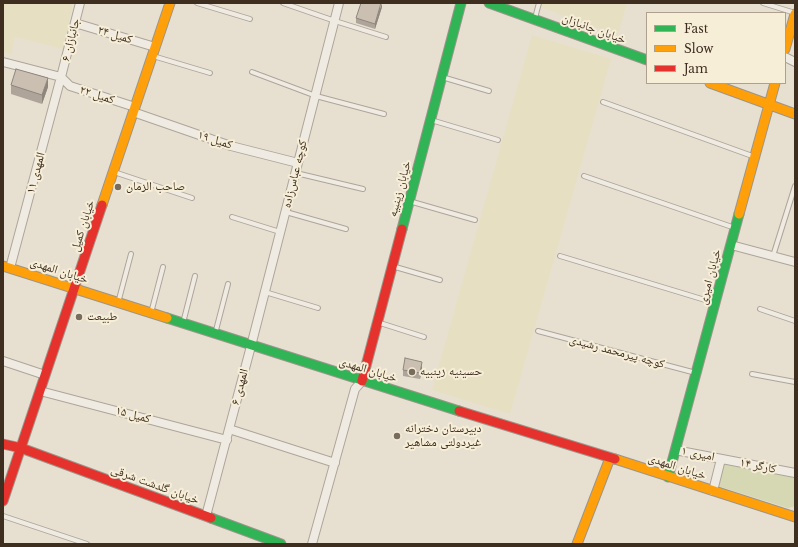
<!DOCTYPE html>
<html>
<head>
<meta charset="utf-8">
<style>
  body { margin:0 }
  #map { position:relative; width:798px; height:547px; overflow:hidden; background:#e7e0d1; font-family:"Libre Baskerville",serif }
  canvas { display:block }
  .frame { position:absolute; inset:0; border:4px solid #3d2e20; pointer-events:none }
  .legend { position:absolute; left:646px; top:12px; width:140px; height:72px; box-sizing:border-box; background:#f7eed8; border:1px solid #ada18e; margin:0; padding:5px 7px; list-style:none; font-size:12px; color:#3d2e20 }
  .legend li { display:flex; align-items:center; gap:8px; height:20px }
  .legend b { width:20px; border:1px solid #ada18e }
</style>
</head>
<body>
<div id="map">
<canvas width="798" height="547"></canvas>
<div class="frame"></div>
<ul class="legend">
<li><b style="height:5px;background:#30b455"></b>Fast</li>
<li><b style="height:5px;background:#ff9f0a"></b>Slow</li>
<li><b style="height:5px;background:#e5322d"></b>Jam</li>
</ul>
</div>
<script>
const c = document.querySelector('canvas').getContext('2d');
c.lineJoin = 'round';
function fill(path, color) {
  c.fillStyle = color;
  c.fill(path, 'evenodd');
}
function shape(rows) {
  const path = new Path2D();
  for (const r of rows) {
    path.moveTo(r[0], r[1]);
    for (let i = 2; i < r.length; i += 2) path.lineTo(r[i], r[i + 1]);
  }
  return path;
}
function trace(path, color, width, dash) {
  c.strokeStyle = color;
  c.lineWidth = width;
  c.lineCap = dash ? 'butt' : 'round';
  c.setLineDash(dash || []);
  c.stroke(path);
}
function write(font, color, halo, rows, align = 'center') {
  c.font = font + ' "Libre Baskerville","Noto Naskh Arabic",serif';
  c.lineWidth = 4;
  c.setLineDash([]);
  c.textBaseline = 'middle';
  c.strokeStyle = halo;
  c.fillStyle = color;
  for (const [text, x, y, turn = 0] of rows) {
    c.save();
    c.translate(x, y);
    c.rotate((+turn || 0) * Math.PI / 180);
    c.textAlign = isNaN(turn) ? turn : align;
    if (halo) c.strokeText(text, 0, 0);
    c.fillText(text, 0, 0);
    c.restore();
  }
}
fill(shape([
  [3,3,73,3,63,49,15,37,11,54,3,52],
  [541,3,627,3,618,35,540,7],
  [532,35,611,59,510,414,432,390]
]), '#e6dfc2');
fill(shape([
  [723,464,795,478,795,506,788,508,718,486]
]), '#d6d7b3');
const lane = shape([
  [197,3,250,19],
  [283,3,335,21,386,37],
  [763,3,795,13],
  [535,18,539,3],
  [153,56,210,73],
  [252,72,316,96,384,114],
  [442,77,489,91],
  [603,102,755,157],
  [431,120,498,140],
  [114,172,192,198],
  [296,173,363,189],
  [584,176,735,228],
  [409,201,475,220],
  [286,212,346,229],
  [232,217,280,232],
  [560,256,715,303],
  [773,256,795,186],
  [392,266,440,280],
  [265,292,318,308],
  [118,303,131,254],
  [760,309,795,321],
  [151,313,163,267],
  [377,322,424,337],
  [183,323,195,276],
  [538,331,696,373],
  [215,334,228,284],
  [752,374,795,382],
  [3,516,87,544]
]);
const street = shape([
  [75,23,155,47],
  [785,57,795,62],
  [3,62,61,77],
  [61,77,70,86,135,107],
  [133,112,231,146,298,163],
  [731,245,795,262],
  [10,268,61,77,80,3],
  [3,361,45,375],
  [40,391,227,440],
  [229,429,335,463],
  [675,450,795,473],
  [713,491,721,459],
  [206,516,251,346,339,3],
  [312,544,355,389,362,381]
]);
const fast = shape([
  [489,3,647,60],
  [402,229,461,3],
  [167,318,459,411],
  [668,477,739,214],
  [211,518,281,544]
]);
const slow = shape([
  [785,49,795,14],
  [710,83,795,114],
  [102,205,170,3],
  [739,214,775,83],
  [3,266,167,318],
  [615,459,795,517],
  [577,544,610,458]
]);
const jam = shape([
  [362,381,402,229],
  [459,411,615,459],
  [3,444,21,448,211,518],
  [3,501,102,205]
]);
trace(lane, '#ada599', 6);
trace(street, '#ada599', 10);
trace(fast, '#9c958a', 11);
trace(slow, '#9c958a', 11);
trace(jam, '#9c958a', 11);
trace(lane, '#efebe3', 4);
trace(street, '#efebe3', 8);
trace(fast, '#30b455', 9);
trace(slow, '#ff9f0a', 9);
trace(jam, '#e5322d', 9);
fill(shape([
  [382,7,375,29,356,23,356,18],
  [11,85,48,87,42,104,11,94],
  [422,368,420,379,403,376,403,370]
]), '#afa499');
fill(shape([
  [382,3,382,7,375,29,375,24],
  [48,78,48,87,42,104,42,95],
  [422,362,422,368,420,379,420,373]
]), '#8e867d');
const building = shape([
  [361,3,381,3,375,24,356,18,361,3],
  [16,69,48,78,42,95,11,85,16,69],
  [405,358,422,362,420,373,403,370,405,358]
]);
fill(building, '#cbbfb2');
trace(building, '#8e867d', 1);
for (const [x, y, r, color] of [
  [118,187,4,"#786c5e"],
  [79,317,4,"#786c5e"],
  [412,372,4,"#786c5e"],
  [397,436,4,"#786c5e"]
]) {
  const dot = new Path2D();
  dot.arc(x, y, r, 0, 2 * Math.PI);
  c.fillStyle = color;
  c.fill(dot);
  trace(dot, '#f7eed8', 1.5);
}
write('12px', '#3d2e20', '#f7eed8', [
  ["خیابان جانبازان",594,29,20],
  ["کمیل ۲۴",115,35,17],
  ["جانبازان ۶",71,40,-76],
  ["کمیل ۲۲",97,95,18],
  ["کمیل ۱۹",215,140,18],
  ["المهدی ۱۱",36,173,-75],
  ["کوچه عباس‌زاده",295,174,-76],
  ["خیابان زینبیه",400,189,-75],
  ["خیابان کمیل",83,226,-72],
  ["خیابان المهدی",59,271,18],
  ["خیابان امیری",710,277,-75],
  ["کوچه پیرمحمد رشیدی",617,352,15],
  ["خیابان المهدی",368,370,17],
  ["المهدی ۶",240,387,-75],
  ["کمیل ۱۵",133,415,15],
  ["امیری ۱",698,454,11],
  ["کارگر ۱۴",758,466,11],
  ["خیابان المهدی",677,467,18],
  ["خیابان گلدشت شرقی",155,485,20]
]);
write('12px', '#3d2e20', '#f7eed8', [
  ["صاحب الزمان",126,187],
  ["طبیعت",87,317],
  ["حسینیه زینبیه",420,372],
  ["دبیرستان دخترانه",405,429],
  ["غیردولتی مشاهیر",405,443]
], 'left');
</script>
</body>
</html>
